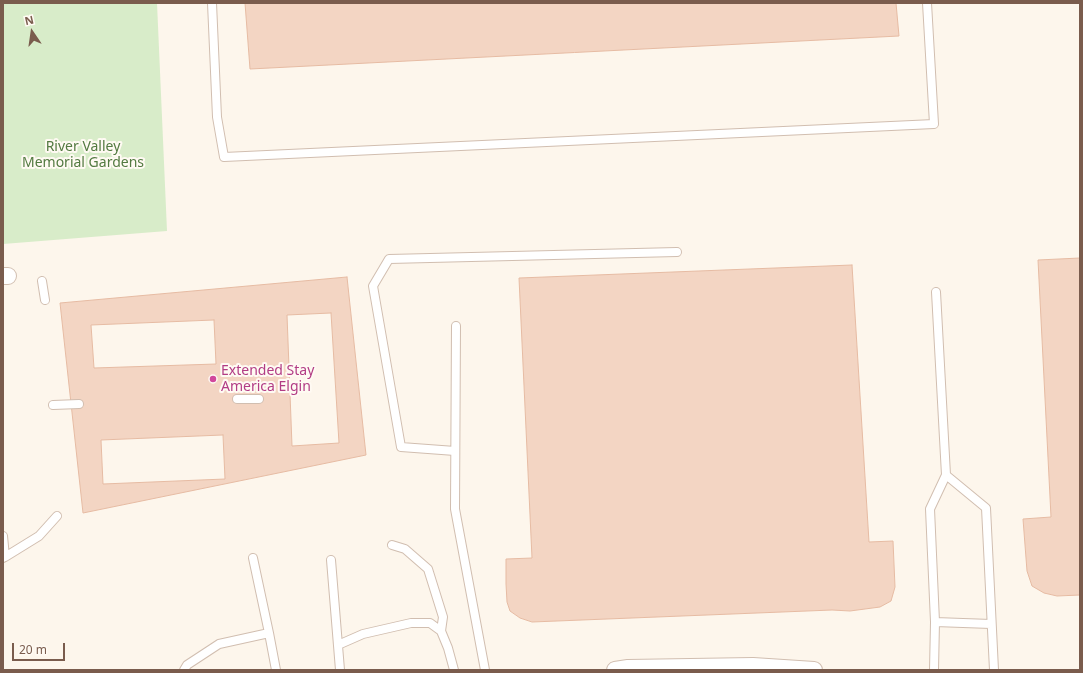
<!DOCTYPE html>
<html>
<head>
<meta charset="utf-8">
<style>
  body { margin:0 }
  #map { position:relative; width:1083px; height:673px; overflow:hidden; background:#fdf6ec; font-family:"Noto Sans",sans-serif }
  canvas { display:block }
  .frame { position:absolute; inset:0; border:4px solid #7a5c4d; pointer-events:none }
  .north { position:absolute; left:12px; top:12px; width:40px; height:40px; -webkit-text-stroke:3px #fffaf3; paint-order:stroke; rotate:347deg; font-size:11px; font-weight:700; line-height:16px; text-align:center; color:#7a5c4d }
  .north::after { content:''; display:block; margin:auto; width:14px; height:18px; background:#7a5c4d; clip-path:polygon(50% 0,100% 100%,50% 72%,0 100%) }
  .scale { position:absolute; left:12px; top:643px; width:53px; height:18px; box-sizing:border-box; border:2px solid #7a5c4d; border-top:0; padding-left:5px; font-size:12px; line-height:14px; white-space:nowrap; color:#7a5c4d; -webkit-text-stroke:3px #fffaf3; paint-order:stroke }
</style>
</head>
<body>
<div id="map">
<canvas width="1083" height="673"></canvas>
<div class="frame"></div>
<div class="north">N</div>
<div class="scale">20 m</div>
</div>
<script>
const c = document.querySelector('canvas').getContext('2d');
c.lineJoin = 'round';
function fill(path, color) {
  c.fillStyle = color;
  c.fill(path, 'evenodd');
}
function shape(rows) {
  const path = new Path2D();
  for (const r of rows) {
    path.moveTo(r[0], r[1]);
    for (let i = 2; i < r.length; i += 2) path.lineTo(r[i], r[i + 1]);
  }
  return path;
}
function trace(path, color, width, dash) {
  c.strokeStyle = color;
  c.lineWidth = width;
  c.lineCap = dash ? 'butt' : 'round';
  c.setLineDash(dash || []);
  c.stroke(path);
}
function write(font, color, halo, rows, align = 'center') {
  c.font = font + ' "Noto Sans",sans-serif';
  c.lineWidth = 4;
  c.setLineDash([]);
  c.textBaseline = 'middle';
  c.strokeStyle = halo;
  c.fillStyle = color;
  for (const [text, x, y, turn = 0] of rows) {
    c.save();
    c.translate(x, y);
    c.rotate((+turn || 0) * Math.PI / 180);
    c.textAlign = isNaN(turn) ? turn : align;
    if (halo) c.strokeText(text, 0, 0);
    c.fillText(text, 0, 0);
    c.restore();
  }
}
fill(shape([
  [3,3,157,3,167,231,3,244]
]), '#d8ecc9');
const building = shape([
  [245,3,896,3,899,36,250,69,245,3],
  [1080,258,1080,595,1057,596,1044,593,1032,586,1027,571,1023,519,1051,517,1038,260,1080,258],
  [852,265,869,542,893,541,895,587,891,601,880,607,850,611,832,610,532,622,520,618,510,611,507,602,506,584,506,559,532,558,519,278,852,265],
  [347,277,366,455,83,513,60,303,347,277],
  [331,313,339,443,292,446,287,315,331,313],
  [214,320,216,364,94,368,91,325,214,320],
  [223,435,225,479,103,484,101,440,223,435]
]);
fill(building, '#f3d5c3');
trace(building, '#e6bba3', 1);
const lane = shape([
  [212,3,217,117,224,157,934,124,927,3],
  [42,281,45,300],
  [936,292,946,475,986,508,994,670],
  [456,326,455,509,485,670],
  [237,399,259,399],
  [53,405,79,404],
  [455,451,401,447,373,286,389,259,677,252],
  [3,536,5,557,3,558],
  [392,545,405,549,428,569,443,617,441,631],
  [5,557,39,536,57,516],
  [331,560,340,670],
  [935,622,991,624],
  [269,633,276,670],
  [338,645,363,634,411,623,430,623,441,631,448,648,454,670],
  [184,670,187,665,219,644,269,633,253,558],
  [934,670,935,622,930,509,946,475]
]);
const street = shape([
  [3,276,8,276],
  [615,670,628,668,753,666,814,670]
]);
trace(lane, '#d1beb0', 10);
trace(street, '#d1beb0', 18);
trace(lane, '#fff', 8);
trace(street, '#fff', 16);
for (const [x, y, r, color] of [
  [213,379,4,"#d1479c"]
]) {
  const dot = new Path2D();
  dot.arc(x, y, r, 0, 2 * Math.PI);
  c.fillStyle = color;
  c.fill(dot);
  trace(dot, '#fffaf3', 1.5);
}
write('14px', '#537a41', '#fffaf3', [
  ["River Valley",83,147],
  ["Memorial Gardens",83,163]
]);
write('14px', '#b23c85', '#fffaf3', [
  ["Extended Stay",221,371],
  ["America Elgin",221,387]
], 'left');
</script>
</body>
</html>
